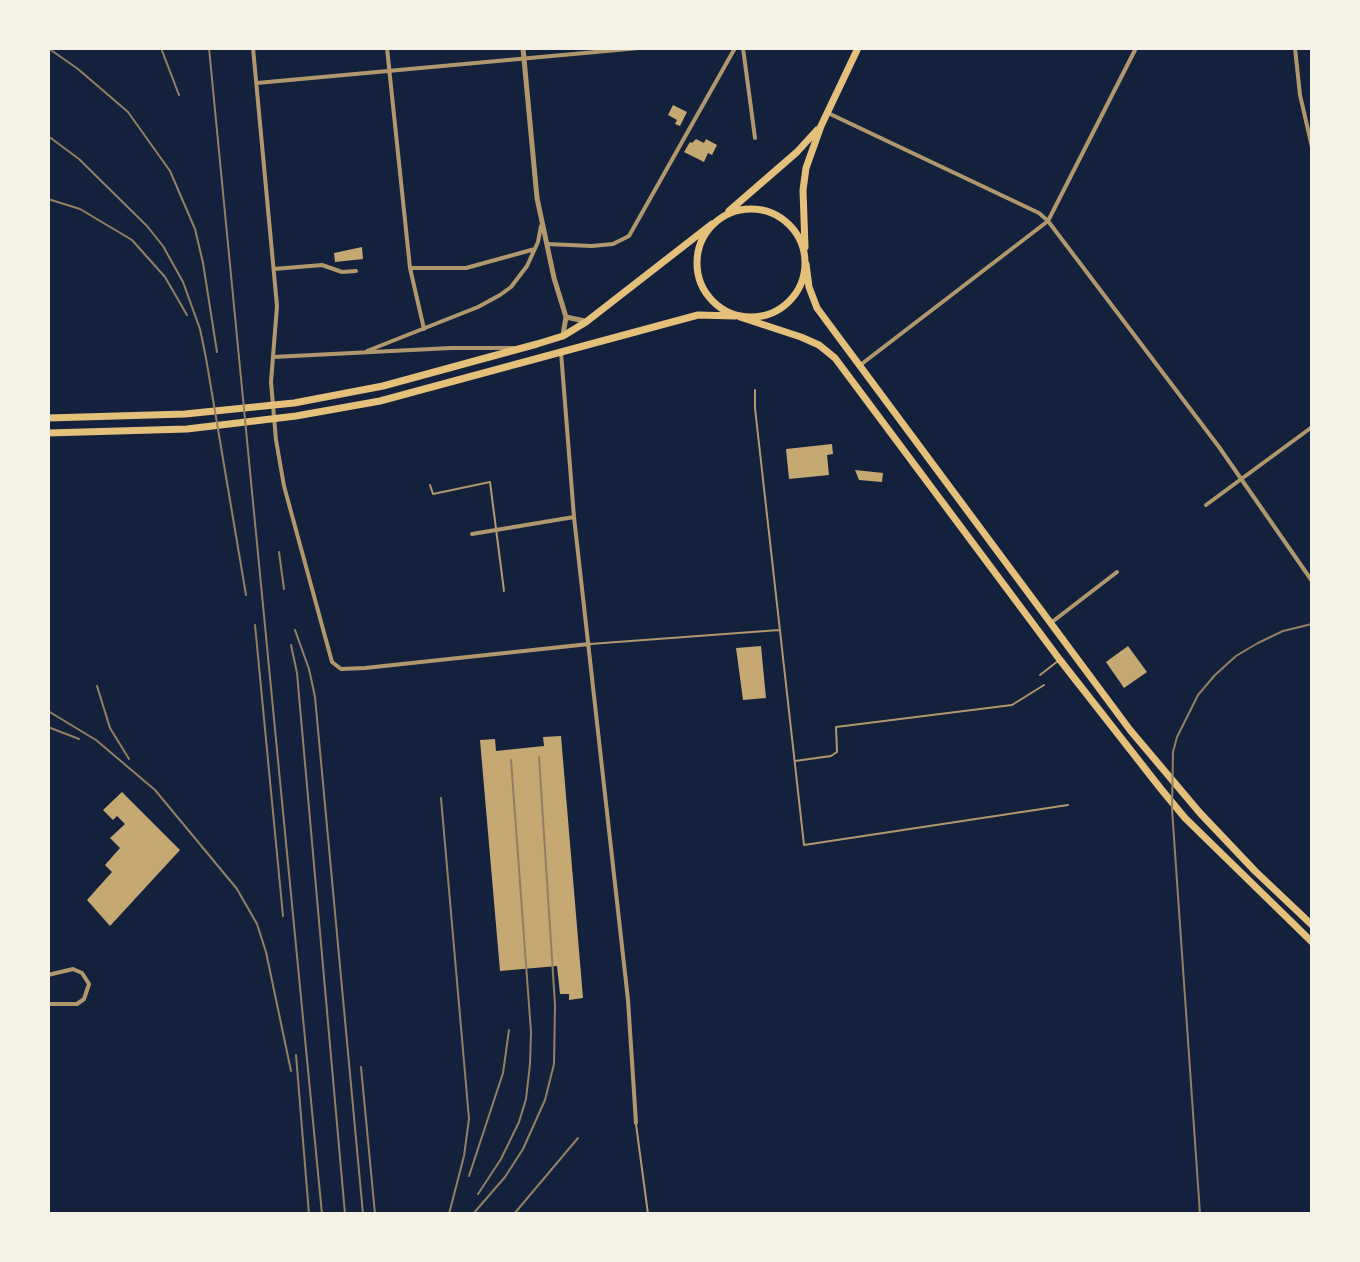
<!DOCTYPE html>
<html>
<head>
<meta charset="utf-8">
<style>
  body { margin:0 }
  #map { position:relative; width:1360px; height:1262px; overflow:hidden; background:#14213d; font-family:"IBM Plex Serif",serif }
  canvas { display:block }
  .frame { position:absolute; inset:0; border:50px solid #f6f1e7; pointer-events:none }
</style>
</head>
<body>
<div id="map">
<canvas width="1360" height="1262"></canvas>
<div class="frame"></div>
</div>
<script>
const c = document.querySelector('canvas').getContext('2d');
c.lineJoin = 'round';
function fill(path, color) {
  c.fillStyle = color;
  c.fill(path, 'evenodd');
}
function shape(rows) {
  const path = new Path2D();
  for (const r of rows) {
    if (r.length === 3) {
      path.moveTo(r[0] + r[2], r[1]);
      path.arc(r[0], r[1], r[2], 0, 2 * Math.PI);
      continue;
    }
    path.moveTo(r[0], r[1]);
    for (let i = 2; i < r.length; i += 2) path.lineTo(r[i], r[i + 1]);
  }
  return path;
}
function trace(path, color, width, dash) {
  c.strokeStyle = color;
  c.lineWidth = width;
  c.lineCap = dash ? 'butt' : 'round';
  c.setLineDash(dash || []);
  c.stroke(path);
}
fill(shape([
  [673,105,687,112,680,126,675,124,677,120,668,115],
  [696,139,704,143,706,139,717,145,712,155,708,153,704,162,684,152,690,142,692,143],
  [362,247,363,259,335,262,334,253],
  [832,444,833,454,827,455,829,475,789,479,786,449],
  [855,470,883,473,882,482,859,480],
  [761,646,766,698,743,700,736,648],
  [1128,646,1147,672,1124,688,1106,662],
  [561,736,583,998,569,1000,569,994,560,994,557,966,500,971,480,740,495,739,496,751,544,746,543,737],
  [122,792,180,850,110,926,87,900,112,872,105,865,120,848,110,838,125,824,117,816,113,820,103,810]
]), '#c6a872');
trace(shape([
  [755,390,755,408,804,845,1068,805],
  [430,485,433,494,490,482,504,591],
  [590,644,779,630],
  [1040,675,1058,661],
  [795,761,831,756,837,752,836,727,1012,705,1044,685],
  [636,1124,648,1214]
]), '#b1986c', 2);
trace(shape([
  [253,48,277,306,271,382,276,440,284,486,332,662,341,669,365,668,589,644],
  [387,48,410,268,424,329],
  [743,48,755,138],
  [1295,48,1300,95,1312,147],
  [257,83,639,48],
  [828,113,1039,213,1048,221,1219,447,1312,581],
  [547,244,592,246,613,244,629,236,735,48],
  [410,268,466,268,535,249],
  [274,269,322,265,342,272,356,271],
  [367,351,478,307,500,295,511,287,527,266,538,242,541,226],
  [561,352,574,517,628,1000,636,1123],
  [273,357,451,348,514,348],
  [859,366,1048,221,1136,48],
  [1206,505,1312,427],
  [472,534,574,517],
  [1052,622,1117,572],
  [48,975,73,969,82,973,89,984,84,999,77,1004,48,1004]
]), '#b1986c', 4);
trace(shape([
  [523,48,537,198,554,278,566,317,563,335],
  [566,317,585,321]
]), '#b1986c', 5);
trace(shape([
  [751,263,54],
  [729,211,797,152,817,130],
  [805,247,803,190,806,168,821,126,858,48],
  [806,264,809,287,817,308,1130,730,1200,813,1255,871,1312,925],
  [740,317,801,337,819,345,835,358,1060,660,1161,789,1185,818,1312,942],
  [48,418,185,414,294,403,383,386,537,344,563,336,586,322,712,224],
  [48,433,187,429,296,416,380,401,698,315,735,316]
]), '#e5c07b', 7);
trace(shape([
  [48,48,78,69,128,112,170,171,195,229,203,263,217,352],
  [161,48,179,95],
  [209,48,322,1214],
  [48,136,79,159,147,226,163,246,183,282,200,329,206,358,246,595],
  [48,199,80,209,132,240,165,277,187,315],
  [279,552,284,589],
  [255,625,283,916],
  [295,630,309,669,315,697,363,1214],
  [291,645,297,673,345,1214],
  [97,686,110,728,129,759],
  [48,711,96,740,155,790,237,889,257,924,266,952,291,1071],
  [48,727,79,739],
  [441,798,469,1119,464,1156,449,1214],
  [296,1055,309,1214],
  [361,1067,375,1214],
  [469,1176,503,1073,509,1030],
  [478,1194,501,1159,519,1122,526,1099,530,1064,531,1032,511,760],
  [473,1214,505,1177,523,1149,545,1100,554,1064,555,1005,539,757],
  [514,1214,578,1138],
  [1200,1214,1172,809,1173,752,1177,737,1198,695,1215,675,1236,656,1258,643,1283,631,1312,624]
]), '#918062', 2);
</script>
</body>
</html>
